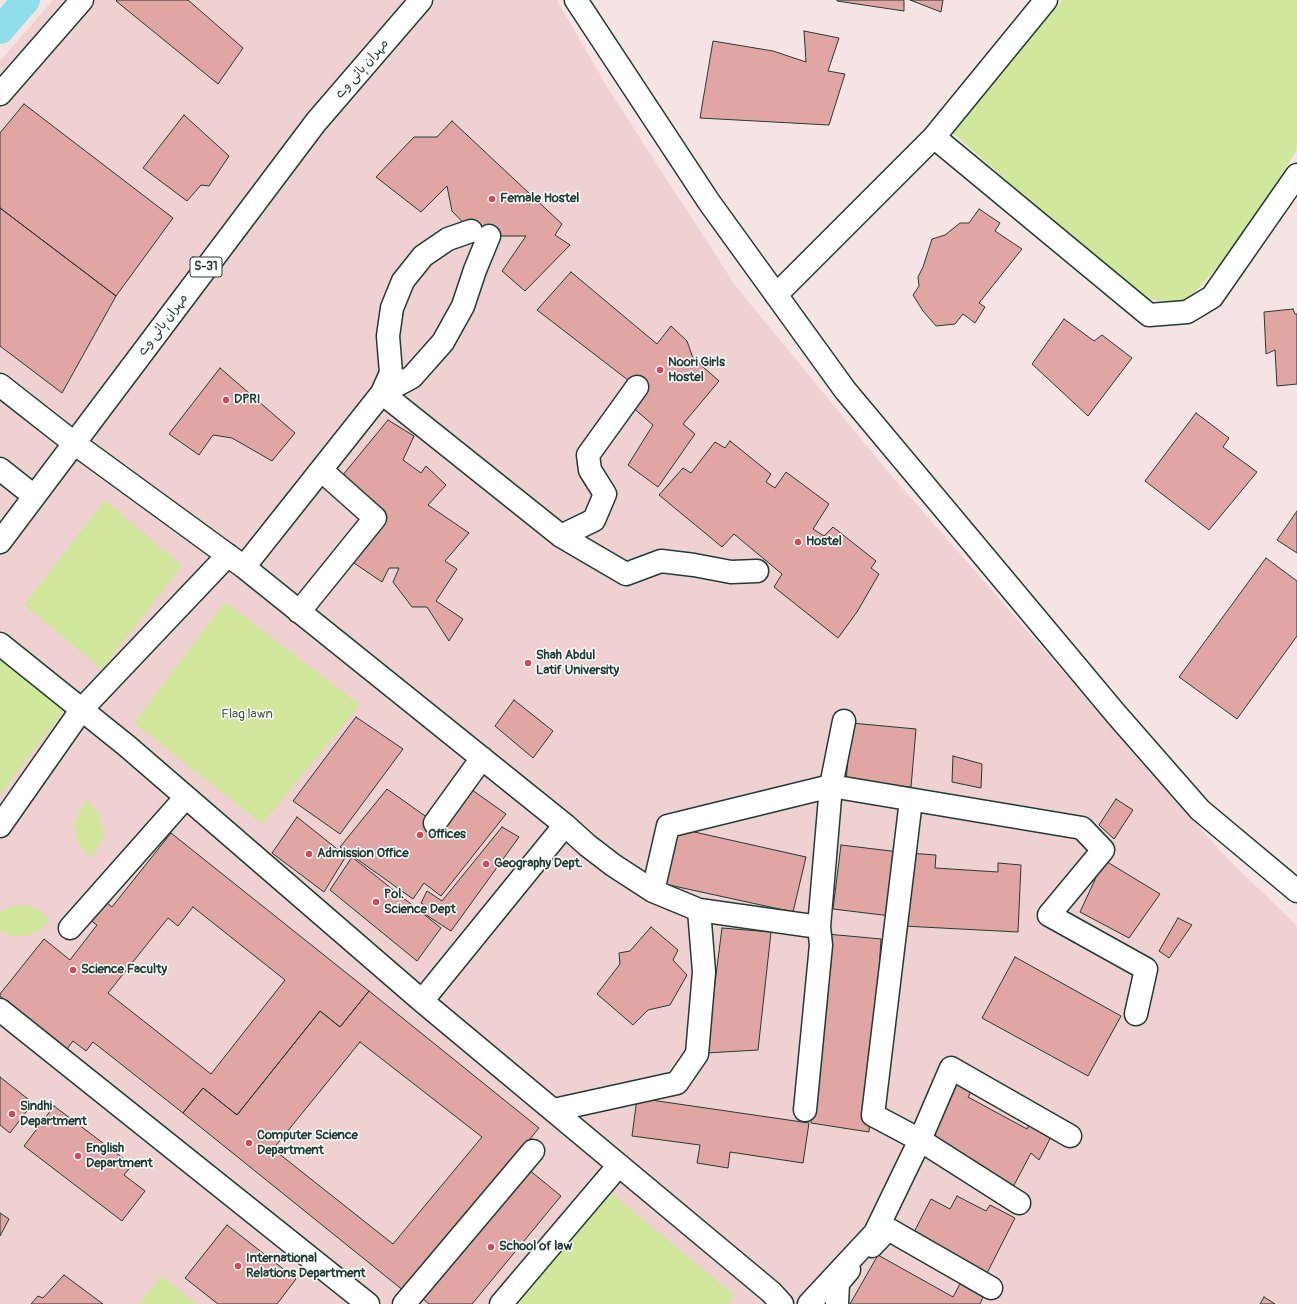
<!DOCTYPE html>
<html>
<head>
<meta charset="utf-8">
<style>
  body { margin:0 }
  canvas { display:block; background:#f6e4e4 }
</style>
</head>
<body>
<canvas width="1297" height="1304"></canvas>
<script>
const c = document.querySelector('canvas').getContext('2d');
c.lineJoin = 'round';
function fill(path, color) {
  c.fillStyle = color;
  c.fill(path, 'evenodd');
}
function shape(rows) {
  const path = new Path2D();
  for (const r of rows) {
    path.moveTo(r[0], r[1]);
    for (let i = 2; i < r.length; i += 2) path.lineTo(r[i], r[i + 1]);
  }
  return path;
}
function trace(path, color, width, dash) {
  c.strokeStyle = color;
  c.lineWidth = width;
  c.lineCap = dash ? 'butt' : 'round';
  c.setLineDash(dash || []);
  c.stroke(path);
}
function write(font, color, halo, rows, align = 'center') {
  c.font = font + ' Pangolin,"Playpen Sans Arabic",sans-serif';
  c.lineWidth = 3;
  c.setLineDash([]);
  c.textBaseline = 'middle';
  c.strokeStyle = halo;
  c.fillStyle = color;
  for (const [text, x, y, turn = 0] of rows) {
    c.save();
    c.translate(x, y);
    c.rotate((+turn || 0) * Math.PI / 180);
    c.textAlign = isNaN(turn) ? turn : align;
    if (halo) c.strokeText(text, 0, 0);
    c.fillText(text, 0, 0);
    c.restore();
  }
}
fill(shape([
  [53,0,557,0,609,90,735,285,889,473,1222,853,1297,926,1297,1304,0,1304,0,61]
]), '#f0d1d1');
fill(shape([
  [1062,0,1297,0,1297,149,1243,239,1185,303,1146,299,1074,239,950,131],
  [105,500,182,566,102,669,24,605],
  [225,602,360,705,262,824,134,723],
  [0,654,65,709,0,795],
  [86,799,99,814,104,836,91,859,78,843,74,824],
  [30,905,48,917,47,925,28,936,12,936,0,931,0,912,10,907],
  [607,1190,734,1295,727,1304,518,1304],
  [161,1276,197,1304,139,1304]
]), '#d1e79c');
trace(shape([
  [0,30,26,0]
]), '#8edeeb', 28);
const building = shape([
  [117,0,188,0,243,48,218,84,116,1,117,0],
  [837,0,904,0,904,11,837,1,837,0],
  [910,0,943,0,941,12,910,0],
  [804,31,839,38,828,71,845,74,829,125,700,118,713,41,773,51,806,62,804,31],
  [24,104,173,218,116,296,0,208,0,133,24,104],
  [184,115,229,156,209,186,201,185,187,201,143,168,184,115],
  [452,121,562,224,555,235,570,245,525,291,502,271,526,236,489,236,471,231,452,211,447,186,421,212,376,177,414,137,437,137,452,121],
  [0,208,116,296,62,393,0,346,0,208],
  [979,209,1000,223,995,231,1022,249,979,303,985,307,975,323,963,314,955,324,936,326,923,311,913,295,919,286,918,277,923,267,932,239,945,235,960,223,969,223,979,209],
  [571,272,657,344,671,326,687,341,693,358,719,381,683,424,695,434,658,487,628,465,653,425,631,406,637,387,537,310,571,272],
  [1293,309,1295,314,1297,314,1297,384,1277,386,1275,350,1266,354,1264,312,1293,309],
  [1064,319,1094,341,1102,335,1132,358,1088,416,1032,364,1064,319],
  [220,368,295,433,272,461,232,438,213,435,199,455,169,434,220,368],
  [1196,413,1229,438,1223,447,1257,472,1209,530,1145,481,1196,413],
  [388,420,414,436,403,460,421,473,426,466,446,485,428,505,469,533,445,561,457,569,436,601,463,619,449,641,427,607,412,607,393,582,399,568,389,568,382,582,351,561,374,531,385,511,342,476,388,420],
  [730,441,771,474,766,482,775,488,786,472,829,504,813,529,824,536,833,527,876,561,871,568,879,574,857,612,838,638,774,587,782,574,734,534,722,547,659,495,683,468,691,473,715,442,725,448,730,441],
  [1297,511,1297,553,1277,540,1297,511],
  [1266,558,1297,581,1297,636,1237,719,1179,677,1266,558],
  [514,700,553,731,533,758,495,726,514,700],
  [356,717,403,749,340,834,293,801,356,717],
  [851,723,916,729,911,787,846,782,851,723],
  [953,756,982,764,981,788,952,782,953,756],
  [465,785,506,814,441,896,424,883,413,899,340,847,387,789,435,823,465,785],
  [1116,799,1133,810,1114,839,1099,825,1116,799],
  [297,817,346,856,324,892,272,853,297,817],
  [502,827,519,837,451,931,423,913,428,907,421,903,427,891,442,901,502,827],
  [672,827,806,857,793,912,660,883,672,827],
  [171,833,369,991,340,1027,320,1011,237,1115,203,1088,183,1113,93,1042,86,1051,73,1041,67,1049,0,996,0,994,44,939,70,960,97,925,90,920,105,901,112,907,171,833],
  [193,907,285,980,211,1074,108,993,168,918,178,926,193,907],
  [841,845,899,852,891,916,833,909,841,845],
  [907,853,936,855,935,868,998,872,998,863,1021,865,1018,932,903,926,907,853],
  [352,857,441,928,417,961,330,890,352,857],
  [1104,860,1160,894,1129,938,1080,912,1104,860],
  [1178,918,1192,925,1169,958,1159,951,1178,918],
  [651,927,678,950,673,960,687,975,670,1005,648,1010,633,1025,597,994,620,964,619,953,630,951,651,927],
  [722,928,771,932,758,1050,706,1053,722,928],
  [827,934,881,939,869,1132,811,1123,827,934],
  [1015,957,1121,1016,1088,1076,982,1018,1015,957],
  [369,991,539,1128,404,1291,183,1113,203,1088,237,1115,320,1011,340,1027,369,991],
  [360,1042,482,1137,393,1244,273,1149,360,1042],
  [0,1077,33,1103,10,1133,0,1125,0,1077],
  [954,1083,971,1092,968,1097,1027,1129,1032,1119,1054,1131,1039,1160,1031,1153,1013,1187,924,1139,954,1083],
  [637,1098,809,1123,803,1163,730,1152,728,1168,697,1163,700,1145,632,1136,637,1098],
  [54,1106,132,1165,124,1175,145,1191,122,1221,24,1146,54,1106],
  [528,1169,561,1196,472,1304,429,1304,422,1298,528,1169],
  [957,1196,986,1211,990,1205,1015,1218,986,1275,912,1236,931,1199,950,1209,957,1196],
  [0,1213,9,1219,0,1236,0,1213],
  [227,1225,296,1279,277,1304,218,1304,185,1278,227,1225],
  [878,1255,953,1297,960,1284,983,1297,980,1304,850,1304,878,1255],
  [64,1275,103,1304,31,1304,38,1296,43,1298,64,1275],
  [1264,1297,1275,1304,1260,1304,1264,1297]
]);
fill(building, '#e1a6a4');
trace(building, '#1f3d34', 1);
const minor = shape([
  [576,0,709,202,845,390,1116,714,1200,810,1297,891],
  [0,94,82,0],
  [934,137,1046,0],
  [776,295,934,137,1149,315,1187,312,1212,297,1297,175],
  [0,385,74,443,244,567,565,825,587,845,613,865,653,891,699,910,704,972,697,1054,677,1083,554,1110],
  [382,393,391,373,388,336,392,308,403,281,423,256,448,239,471,231],
  [382,393,412,377,443,342,463,306,475,270,489,236],
  [0,469,34,496],
  [561,536,594,520,605,494,590,470,588,455,637,387],
  [244,567,382,393,561,536,626,574,661,561,694,565,731,572,757,571],
  [299,612,375,518,321,470],
  [0,644,127,746,422,1001,771,1292,782,1304],
  [911,800,873,1115,920,1140,951,1068,1070,1136],
  [435,823,482,758],
  [0,826,82,709,228,555],
  [653,891,668,826,831,786,844,721],
  [699,910,819,927,831,786,1082,828,1103,850,1049,915,1146,969,1136,1014],
  [70,928,186,797],
  [422,1001,565,825],
  [0,1010,368,1304],
  [805,1110,821,945,819,927],
  [872,1246,888,1229,991,1288],
  [404,1304,533,1151],
  [501,1304,619,1165],
  [809,1304,875,1233,920,1140,1019,1203],
  [837,1304,838,1283,849,1270]
]);
const major = shape([
  [0,542,316,122,421,0]
]);
trace(minor, '#1f3d34', 25);
trace(major, '#1f3d34', 25);
trace(minor, '#fff', 22);
trace(major, '#fff', 22);
for (const [x, y, r, color] of [
  [492,199,4,"#d1495b"],
  [660,370,4,"#d1495b"],
  [226,400,4,"#d1495b"],
  [798,542,4,"#d1495b"],
  [528,663,4,"#d1495b"],
  [420,835,4,"#d1495b"],
  [309,854,4,"#d1495b"],
  [486,864,4,"#d1495b"],
  [376,902,4,"#d1495b"],
  [73,970,4,"#d1495b"],
  [12,1114,4,"#d1495b"],
  [249,1143,4,"#d1495b"],
  [78,1156,4,"#d1495b"],
  [491,1247,4,"#d1495b"],
  [238,1266,4,"#d1495b"]
]) {
  const dot = new Path2D();
  dot.arc(x, y, r, 0, 2 * Math.PI);
  c.fillStyle = color;
  c.fill(dot);
  trace(dot, '#fff', 1.5);
}
for (const [x, y, w] of [
  [206,267,32]
]) {
  const box = new Path2D();
  box.roundRect(x - w / 2, y - 10, w, 20, 3);
  c.fillStyle = '#fff';
  c.fill(box);
  trace(box, '#1f3d34', 1);
}
write('bold 12px', '#1f3d34', null, [
  ["S-31",206,267]
]);
write('13px', '#1f3d34', '#fff', [
  ["مہران ہائی وے",362,69,-49],
  ["مہران ہائی وے",163,325,-53]
]);
write('bold 13px', '#1f3d34', '#fff', [
  ["Female Hostel",500,199],
  ["Noori Girls",668,363],
  ["Hostel",668,378],
  ["DPRI",234,400],
  ["Hostel",806,542],
  ["Shah Abdul",536,656],
  ["Latif University",536,671],
  ["Offices",428,835],
  ["Admission Office",317,854],
  ["Geography Dept.",494,864],
  ["Pol.",384,895],
  ["Science Dept",384,910],
  ["Science Faculty",81,970],
  ["Sindhi",20,1107],
  ["Department",20,1122],
  ["Computer Science",257,1136],
  ["Department",257,1151],
  ["English",86,1149],
  ["Department",86,1164],
  ["School of law",499,1247],
  ["International",246,1259],
  ["Relations Department",246,1274]
], 'left');
write('13px', '#435f49', '#fff', [
  ["Flag lawn",247,715]
]);
</script>
</body>
</html>
